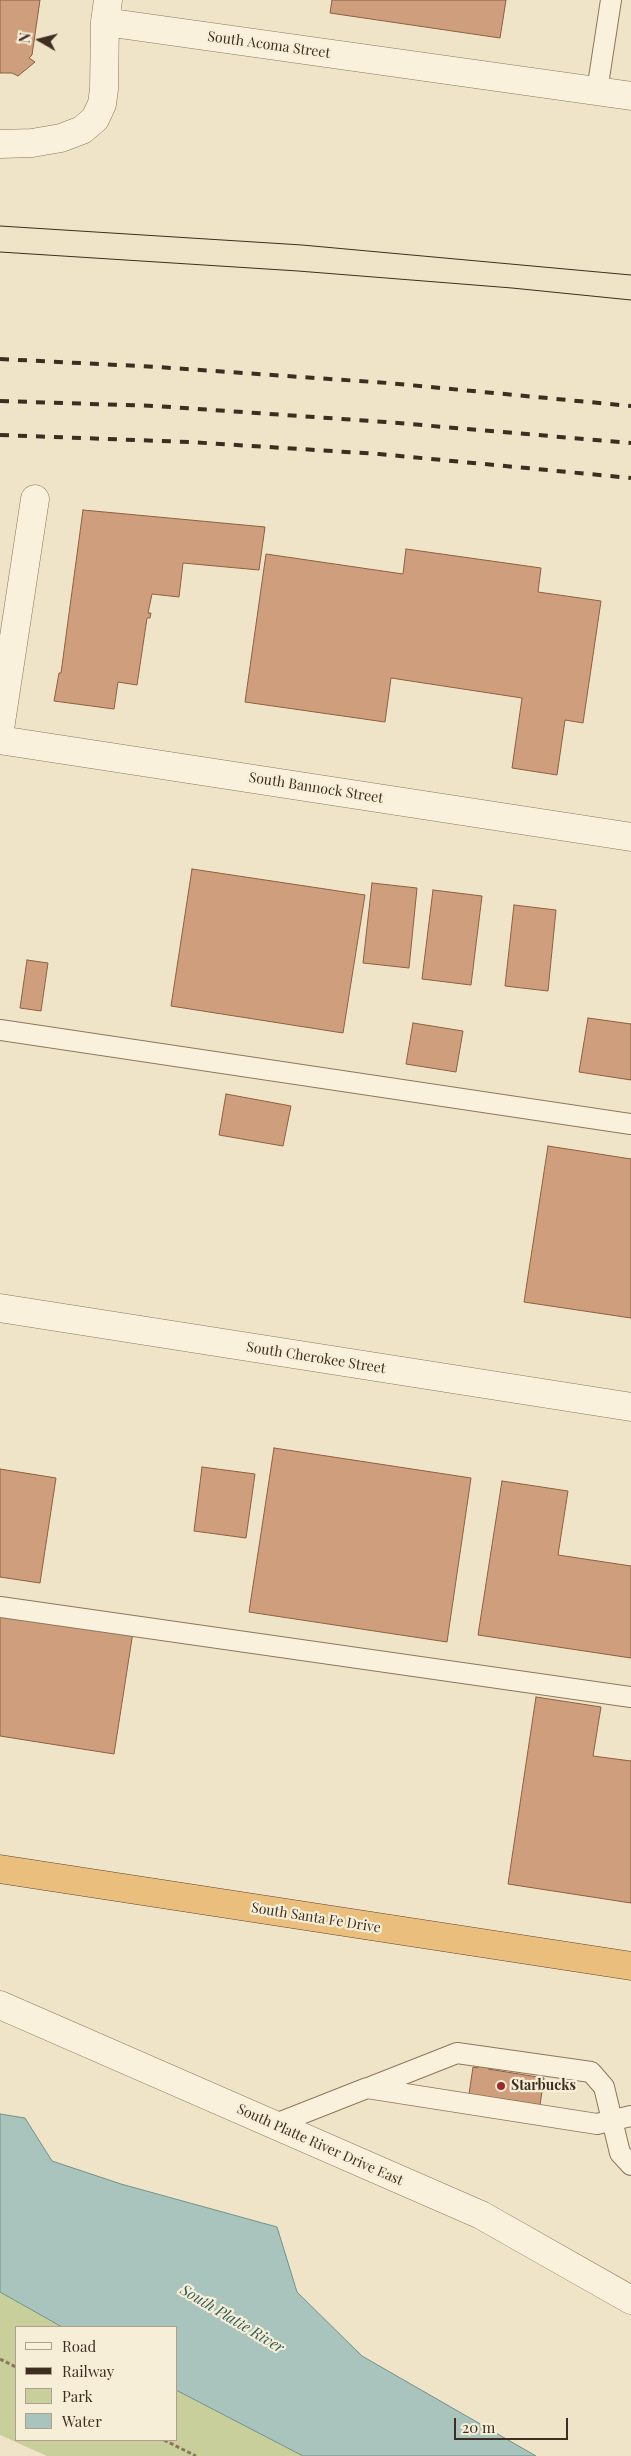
<!DOCTYPE html>
<html>
<head>
<meta charset="utf-8">
<style>
  body { margin:0 }
  #map { position:relative; width:631px; height:2456px; overflow:hidden; background:#f0e4c8; font-family:"Playfair Display",serif }
  canvas { display:block }
  .legend { position:absolute; left:15px; top:2326px; width:162px; height:115px; box-sizing:border-box; background:#f7eed8; border:1px solid #ada18e; margin:0; padding:6px 9px; list-style:none; font-size:15px; color:#3d2e20 }
  .legend li { display:flex; align-items:center; gap:10px; height:25px }
  .legend b { width:25px; border:1px solid #ada18e }
  .north { position:absolute; left:15px; top:15px; width:50px; height:50px; -webkit-text-stroke:4px #f7eed8; paint-order:stroke; rotate:278deg; font-size:14px; font-weight:700; line-height:20px; text-align:center; color:#3d2e20 }
  .north::after { content:''; display:block; margin:auto; width:18px; height:22px; background:#3d2e20; clip-path:polygon(50% 0,100% 100%,50% 72%,0 100%) }
  .scale { position:absolute; left:454px; top:2418px; width:114px; height:22px; box-sizing:border-box; border:2px solid #3d2e20; border-top:0; padding-left:6px; font-size:15px; line-height:18px; white-space:nowrap; color:#3d2e20; -webkit-text-stroke:4px #f7eed8; paint-order:stroke }
</style>
</head>
<body>
<div id="map">
<canvas width="631" height="2456"></canvas>
<ul class="legend">
<li><b style="height:6px;background:#faf1dc"></b>Road</li>
<li><b style="height:6px;background:#3d2e20"></b>Railway</li>
<li><b style="height:14px;background:#c9cf9b"></b>Park</li>
<li><b style="height:14px;background:#a9c4bc"></b>Water</li>
</ul>
<div class="north">N</div>
<div class="scale">20 m</div>
</div>
<script>
const c = document.querySelector('canvas').getContext('2d');
c.lineJoin = 'round';
function fill(path, color) {
  c.fillStyle = color;
  c.fill(path, 'evenodd');
}
function shape(rows) {
  const path = new Path2D();
  for (const r of rows) {
    path.moveTo(r[0], r[1]);
    for (let i = 2; i < r.length; i += 2) path.lineTo(r[i], r[i + 1]);
  }
  return path;
}
function trace(path, color, width, dash) {
  c.strokeStyle = color;
  c.lineWidth = width;
  c.lineCap = dash ? 'butt' : 'round';
  c.setLineDash(dash || []);
  c.stroke(path);
}
function write(font, color, halo, rows, align = 'center') {
  c.font = font + ' "Playfair Display",serif';
  c.lineWidth = 4.5;
  c.setLineDash([]);
  c.textBaseline = 'middle';
  c.strokeStyle = halo;
  c.fillStyle = color;
  for (const [text, x, y, turn = 0] of rows) {
    c.save();
    c.translate(x, y);
    c.rotate((+turn || 0) * Math.PI / 180);
    c.textAlign = isNaN(turn) ? turn : align;
    if (halo) c.strokeText(text, 0, 0);
    c.fillText(text, 0, 0);
    c.restore();
  }
}
fill(shape([
  [0,2292,62,2327,16,2327,16,2440,176,2440,176,2390,303,2456,47,2456,0,2435]
]), '#c9cf9b');
const water = shape([
  [0,2114,25,2118,52,2161,121,2184,277,2227,297,2292,362,2356,536,2456,303,2456,176,2390,176,2327,62,2327,0,2292,0,2114]
]);
fill(water, '#a9c4bc');
trace(water, '#6f938a', 1);
const building = shape([
  [0,0,40,0,32,55,29,58,35,62,18,76,12,73,0,73,0,0],
  [332,0,506,0,500,38,330,13,332,0],
  [83,510,265,527,259,570,183,563,179,597,152,594,148,613,151,613,150,618,147,618,137,685,118,682,114,709,54,701,59,673,61,673,83,510],
  [406,549,541,568,538,592,601,601,583,723,565,720,557,775,512,768,522,698,391,678,385,722,245,702,266,554,403,574,406,549],
  [192,869,365,895,343,1033,171,1006,192,869],
  [372,883,417,888,409,968,363,963,372,883],
  [433,890,482,896,471,985,422,979,433,890],
  [514,905,556,910,548,991,505,986,514,905],
  [27,960,48,963,41,1011,20,1008,27,960],
  [588,1018,631,1024,631,1080,579,1072,588,1018],
  [413,1023,463,1031,456,1072,406,1064,413,1023],
  [226,1094,291,1106,283,1146,219,1135,226,1094],
  [548,1146,631,1159,631,1318,524,1302,548,1146],
  [274,1448,471,1478,447,1642,249,1612,274,1448],
  [202,1467,255,1474,246,1538,194,1531,202,1467],
  [0,1469,56,1478,40,1583,0,1577,0,1469],
  [502,1481,568,1491,558,1555,631,1566,631,1658,478,1635,502,1481],
  [0,1612,133,1632,114,1754,0,1736,0,1612],
  [536,1697,601,1707,593,1756,631,1761,631,1903,508,1884,536,1697],
  [479,2065,489,2067,488,2069,544,2078,540,2105,469,2094,473,2067,478,2068,479,2065]
]);
fill(building, '#cf9f7d');
trace(building, '#8d5f41', 1);
const service = shape([
  [597,91,611,0],
  [0,1030,631,1124],
  [0,1607,631,1697],
  [368,2088,457,2053,591,2072,604,2087,620,2153,631,2165],
  [273,2125,367,2088,597,2124,631,2116]
]);
const minor = shape([
  [105,22,631,96],
  [0,144,32,143,61,138,82,130,95,119,102,104,104,89,105,22,108,0],
  [0,729,35,499],
  [0,740,631,837],
  [0,1308,631,1407],
  [0,2005,481,2215,631,2300]
]);
const trunk = shape([
  [0,1869,631,1966]
]);
trace(service, '#8d765c', 22);
trace(minor, '#8d765c', 29);
trace(trunk, '#5b4430', 29);
trace(shape([
  [0,2359,16,2367],
  [164,2440,196,2456]
]), '#8d765c', 3, [4, 2.5]);
trace(service, '#faf1dc', 20);
trace(minor, '#faf1dc', 28);
trace(trunk, '#eabe7c', 28);
trace(shape([
  [0,226,302,245,631,275],
  [0,252,298,271,512,288,631,300]
]), '#3d2e20', 1);
trace(shape([
  [0,359,158,367,388,383,631,406],
  [0,401,156,406,386,422,631,443],
  [0,435,189,442,379,454,631,478]
]), '#3d2e20', 4, [9, 9]);
for (const [x, y, r, color] of [
  [501,2086,5,"#9e2a2b"]
]) {
  const dot = new Path2D();
  dot.arc(x, y, r, 0, 2 * Math.PI);
  c.fillStyle = color;
  c.fill(dot);
  trace(dot, '#f7eed8', 2);
}
write('14px', '#3d2e20', '#f7eed8', [
  ["South Acoma Street",269,45,8],
  ["South Bannock Street",316,788,9],
  ["South Cherokee Street",316,1358,9],
  ["South Santa Fe Drive",316,1918,9],
  ["South Platte River Drive East",320,2145,24]
]);
write('bold 14px', '#3d2e20', '#f7eed8', [
  ["Starbucks",511,2086]
], 'left');
write('italic 15px', '#2f5d5a', '#f7eed8', [
  ["South Platte River",232,2319,31]
]);
</script>
</body>
</html>
